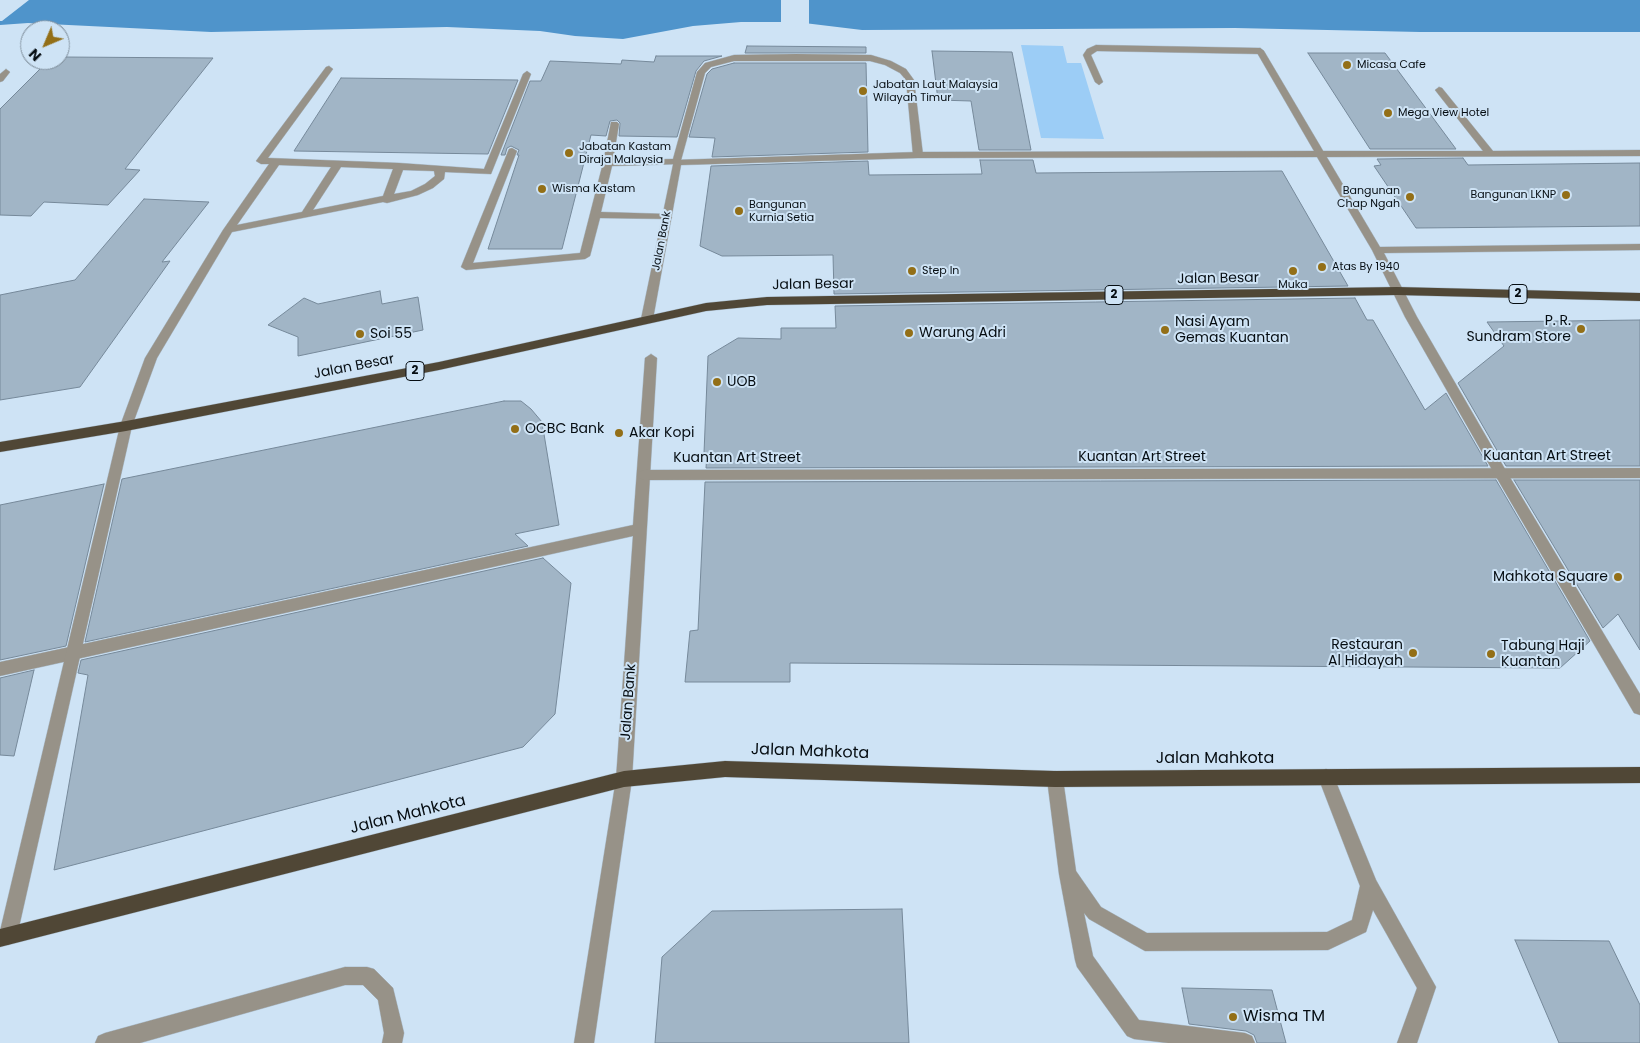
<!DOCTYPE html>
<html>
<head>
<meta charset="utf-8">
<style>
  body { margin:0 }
  #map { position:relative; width:1640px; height:1043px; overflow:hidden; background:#cee3f5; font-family:Poppins,sans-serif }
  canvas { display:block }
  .north { position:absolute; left:20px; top:20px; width:50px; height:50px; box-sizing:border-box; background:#cee3f5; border:1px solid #7e8d9a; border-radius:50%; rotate:225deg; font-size:14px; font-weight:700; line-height:20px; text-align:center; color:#060d12 }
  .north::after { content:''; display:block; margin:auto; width:18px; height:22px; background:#936f17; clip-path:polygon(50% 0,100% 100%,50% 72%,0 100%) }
</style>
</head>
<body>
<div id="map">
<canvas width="1640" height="1043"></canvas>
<div class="north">N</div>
</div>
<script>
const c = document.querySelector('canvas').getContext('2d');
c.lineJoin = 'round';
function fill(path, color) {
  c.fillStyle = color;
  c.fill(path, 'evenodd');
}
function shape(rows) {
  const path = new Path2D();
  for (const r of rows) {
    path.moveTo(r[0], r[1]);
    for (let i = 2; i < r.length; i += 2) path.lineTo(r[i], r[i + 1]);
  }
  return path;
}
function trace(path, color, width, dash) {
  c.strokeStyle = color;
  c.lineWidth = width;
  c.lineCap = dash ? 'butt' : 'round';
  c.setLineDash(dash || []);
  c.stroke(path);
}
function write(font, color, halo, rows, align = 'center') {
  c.font = font + ' Poppins,sans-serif';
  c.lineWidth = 4;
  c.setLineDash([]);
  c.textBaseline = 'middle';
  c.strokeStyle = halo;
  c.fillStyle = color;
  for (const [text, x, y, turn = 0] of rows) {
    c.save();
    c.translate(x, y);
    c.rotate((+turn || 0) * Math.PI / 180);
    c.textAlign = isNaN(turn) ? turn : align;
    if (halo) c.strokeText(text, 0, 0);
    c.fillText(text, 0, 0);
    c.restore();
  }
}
fill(shape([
  [1021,45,1063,46,1067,63,1081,63,1104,139,1041,138]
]), '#9ccdf6');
fill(shape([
  [0,0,1640,0,1640,32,1420,32,1235,28,862,30,796,22,741,22,693,26,623,39,575,36,540,31,447,27,211,32,28,23,0,25]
]), '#4f94cb');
fill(shape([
  [0,0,29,0,2,21,0,21],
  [781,0,809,0,809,27,781,25]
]), '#cee3f5');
const building = shape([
  [747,46,866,47,866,53,745,53,747,46],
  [932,51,1012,52,1031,150,979,150,971,101,938,100,932,51],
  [1308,53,1385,53,1456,149,1370,149,1308,53],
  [656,56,722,56,704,61,696,71,677,137,619,136,620,123,617,120,610,121,606,136,591,135,562,249,488,249,519,155,517,155,519,150,511,146,507,148,505,155,501,155,530,81,541,81,550,61,621,64,622,60,654,62,656,56],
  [60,57,213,58,125,169,140,170,108,205,44,202,31,216,0,215,0,109,49,60,60,60,60,57],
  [734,63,866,63,868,152,712,157,715,138,689,137,707,74,712,69,734,63],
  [341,78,518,80,488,154,294,151,341,78],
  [1463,158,1468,165,1640,163,1640,226,1416,228,1374,166,1381,165,1377,159,1463,158],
  [980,160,1033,160,1036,173,1282,171,1348,286,834,294,833,255,722,256,700,246,711,166,868,161,869,175,982,174,980,160],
  [144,199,209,202,162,262,170,261,80,387,0,400,0,295,75,280,144,199],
  [380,291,382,304,418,297,423,330,298,356,298,337,268,325,304,298,318,304,380,291],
  [1355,298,1367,320,1373,320,1425,410,1446,393,1488,466,706,468,707,453,704,453,708,356,738,338,781,339,781,328,836,328,835,306,1355,298],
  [1640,320,1640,466,1506,466,1458,383,1504,346,1487,322,1640,320],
  [504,401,521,401,531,409,542,422,559,525,515,534,528,546,85,642,122,479,504,401],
  [1496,480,1590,641,1560,668,790,663,790,682,685,682,690,631,698,630,705,482,1496,480],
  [1514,480,1640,480,1640,650,1618,614,1603,628,1514,480],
  [104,484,66,646,0,660,0,505,104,484],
  [543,558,571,583,555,714,523,747,54,870,88,675,78,673,81,660,543,558],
  [34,670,14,756,0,755,0,678,34,670],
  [902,909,909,1043,655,1043,662,957,712,911,902,909],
  [1515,940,1609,941,1640,1005,1640,1043,1559,1043,1515,940],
  [1182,988,1272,990,1286,1043,1257,1043,1254,1035,1246,1031,1189,1024,1182,988]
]);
fill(building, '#a1b5c6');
trace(building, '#76899a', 1);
const service = shape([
  [1096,45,1260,48,1264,51,1260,54,1097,51,1091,55,1103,82,1099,85,1095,82,1083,55,1087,49,1096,45],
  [796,54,871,55,891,61,906,69,914,80,923,155,921,157,915,157,913,155,906,80,900,73,885,65,870,61,734,61,711,67,705,73,680,164,612,166,601,212,667,214,672,217,671,219,600,218,590,256,585,259,466,270,461,267,509,149,512,148,517,151,473,263,580,253,603,163,611,122,617,122,619,124,613,160,673,159,697,72,705,63,734,55,796,54],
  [329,66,333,69,268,158,399,163,484,169,523,74,527,71,531,74,491,174,445,172,444,179,433,188,418,195,387,203,383,202,232,232,157,358,132,426,130,429,126,431,122,429,120,426,145,358,223,230,269,164,261,164,256,161,326,67,329,66],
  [279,165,331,167,302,212,237,225,279,165],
  [341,167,393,169,383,196,313,210,341,167],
  [403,170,434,171,435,176,425,184,411,191,394,194,403,170],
  [6,69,10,72,3,81,0,82,0,74,6,69],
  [1439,87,1442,88,1493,151,1640,150,1640,156,1321,157,1316,154,1321,151,1483,151,1435,90,1439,87],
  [651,354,657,358,632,779,630,785,624,787,618,785,616,779,633,536,0,676,0,662,633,525,645,358,651,354],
  [1326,769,1332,772,1376,880,1436,987,1417,1043,1397,1043,1417,988,1373,910,1366,932,1328,950,1145,951,1089,919,1084,913,1093,956,1139,1020,1245,1033,1252,1036,1255,1043,1168,1043,1134,1039,1127,1036,1077,967,1075,960,1059,874,1047,779,1049,773,1055,771,1061,773,1063,779,1076,871,1101,907,1147,933,1327,932,1352,920,1360,886,1318,777,1320,772,1326,769]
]);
const pedestrian = shape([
  [1640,468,1640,478,644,480,639,478,637,475,639,472,644,470,1640,468]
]);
const minor = shape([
  [1260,48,1264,51,1380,247,1640,244,1640,250,1384,253,1417,317,1505,469,1640,694,1640,715,1634,713,1495,475,1405,317,1372,250,1317,157,918,158,681,165,653,319,647,323,641,319,674,160,918,152,1314,151,1256,51,1260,48],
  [126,421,130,423,132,426,17,936,14,942,8,945,2,942,0,931,120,426,122,423,126,421],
  [624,771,630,773,632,779,594,1043,574,1043,616,779,618,773,624,771],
  [345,967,367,967,374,969,393,988,404,1033,402,1043,382,1043,384,1033,378,1000,363,985,345,985,140,1043,95,1043,98,1036,105,1033,345,967]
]);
const trunk = shape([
  [1397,287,1640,293,1640,301,1397,295,767,305,706,311,439,370,126,431,0,452,0,442,126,421,439,362,706,303,767,297,1397,287],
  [725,761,1055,771,1640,767,1640,783,1055,787,725,777,624,787,0,947,0,929,624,771,725,761]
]);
trace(service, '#aec1d1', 1);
trace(pedestrian, '#aec1d1', 1);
trace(minor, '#aec1d1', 1);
trace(trunk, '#aec1d1', 1);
fill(service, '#979288');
fill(pedestrian, '#979288');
fill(minor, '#979288');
fill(trunk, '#504736');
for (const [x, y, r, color] of [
  [1347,65,5,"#936f17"],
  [863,91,5,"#936f17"],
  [1388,113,5,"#936f17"],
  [569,153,5,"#936f17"],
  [542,189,5,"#936f17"],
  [1566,195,5,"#936f17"],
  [1410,197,5,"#936f17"],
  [739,211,5,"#936f17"],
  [1322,267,5,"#936f17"],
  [912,271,5,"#936f17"],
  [1293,271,5,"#936f17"],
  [1581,329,5,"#936f17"],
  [1165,330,5,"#936f17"],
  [909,333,5,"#936f17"],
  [360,334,5,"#936f17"],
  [717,382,5,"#936f17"],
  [515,429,5,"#936f17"],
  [619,433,5,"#936f17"],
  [1618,577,5,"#936f17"],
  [1413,653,5,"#936f17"],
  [1491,654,5,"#936f17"],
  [1233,1017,5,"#936f17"]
]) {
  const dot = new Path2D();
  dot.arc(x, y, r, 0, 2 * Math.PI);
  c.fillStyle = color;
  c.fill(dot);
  trace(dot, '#cee3f5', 2);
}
write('11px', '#060d12', '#cee3f5', [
  ["Micasa Cafe",1357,65],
  ["Jabatan Laut Malaysia",873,85],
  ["Wilayah Timur",873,98],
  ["Mega View Hotel",1398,113],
  ["Jabatan Kastam",579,147],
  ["Diraja Malaysia",579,160],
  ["Wisma Kastam",552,189],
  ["Bangunan",1400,191,"right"],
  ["Chap Ngah",1400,204,"right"],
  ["Bangunan LKNP",1556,195,"right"],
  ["Bangunan",749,205],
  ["Kurnia Setia",749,218],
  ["Atas By 1940",1332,267],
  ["Step In",922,271],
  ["Muka",1293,285,"center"]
], 'left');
write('11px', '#060d12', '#cee3f5', [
  ["Jalan Bank",662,241,-79]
]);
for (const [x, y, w] of [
  [1518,294,18],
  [1114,295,18],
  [415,371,18]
]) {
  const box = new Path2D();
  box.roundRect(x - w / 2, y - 9.5, w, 19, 4);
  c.fillStyle = '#cee3f5';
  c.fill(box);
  trace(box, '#060d12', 1);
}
write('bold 12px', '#060d12', null, [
  ["2",1518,294],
  ["2",1114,295],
  ["2",415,371]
]);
write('14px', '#060d12', '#cee3f5', [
  ["Jalan Besar",1218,279,-1],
  ["Jalan Besar",813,285,-1],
  ["Jalan Besar",354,367,-11],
  ["Kuantan Art Street",1547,456],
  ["Kuantan Art Street",1142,457],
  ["Kuantan Art Street",737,458],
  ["Jalan Bank",629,702,-86]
]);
write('14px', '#060d12', '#cee3f5', [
  ["P. R.",1571,321,"right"],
  ["Sundram Store",1571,337,"right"],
  ["Nasi Ayam",1175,322],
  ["Gemas Kuantan",1175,338],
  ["Warung Adri",919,333],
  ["Soi 55",370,334],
  ["UOB",727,382],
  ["OCBC Bank",525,429],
  ["Akar Kopi",629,433],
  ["Mahkota Square",1608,577,"right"],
  ["Restauran",1403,645,"right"],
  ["Al Hidayah",1403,661,"right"],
  ["Tabung Haji",1501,646],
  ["Kuantan",1501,662]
], 'left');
write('16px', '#060d12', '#cee3f5', [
  ["Jalan Mahkota",810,752,2],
  ["Jalan Mahkota",1215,759],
  ["Jalan Mahkota",408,815,-14]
]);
write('16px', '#060d12', '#cee3f5', [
  ["Wisma TM",1243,1017]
], 'left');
</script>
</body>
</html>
